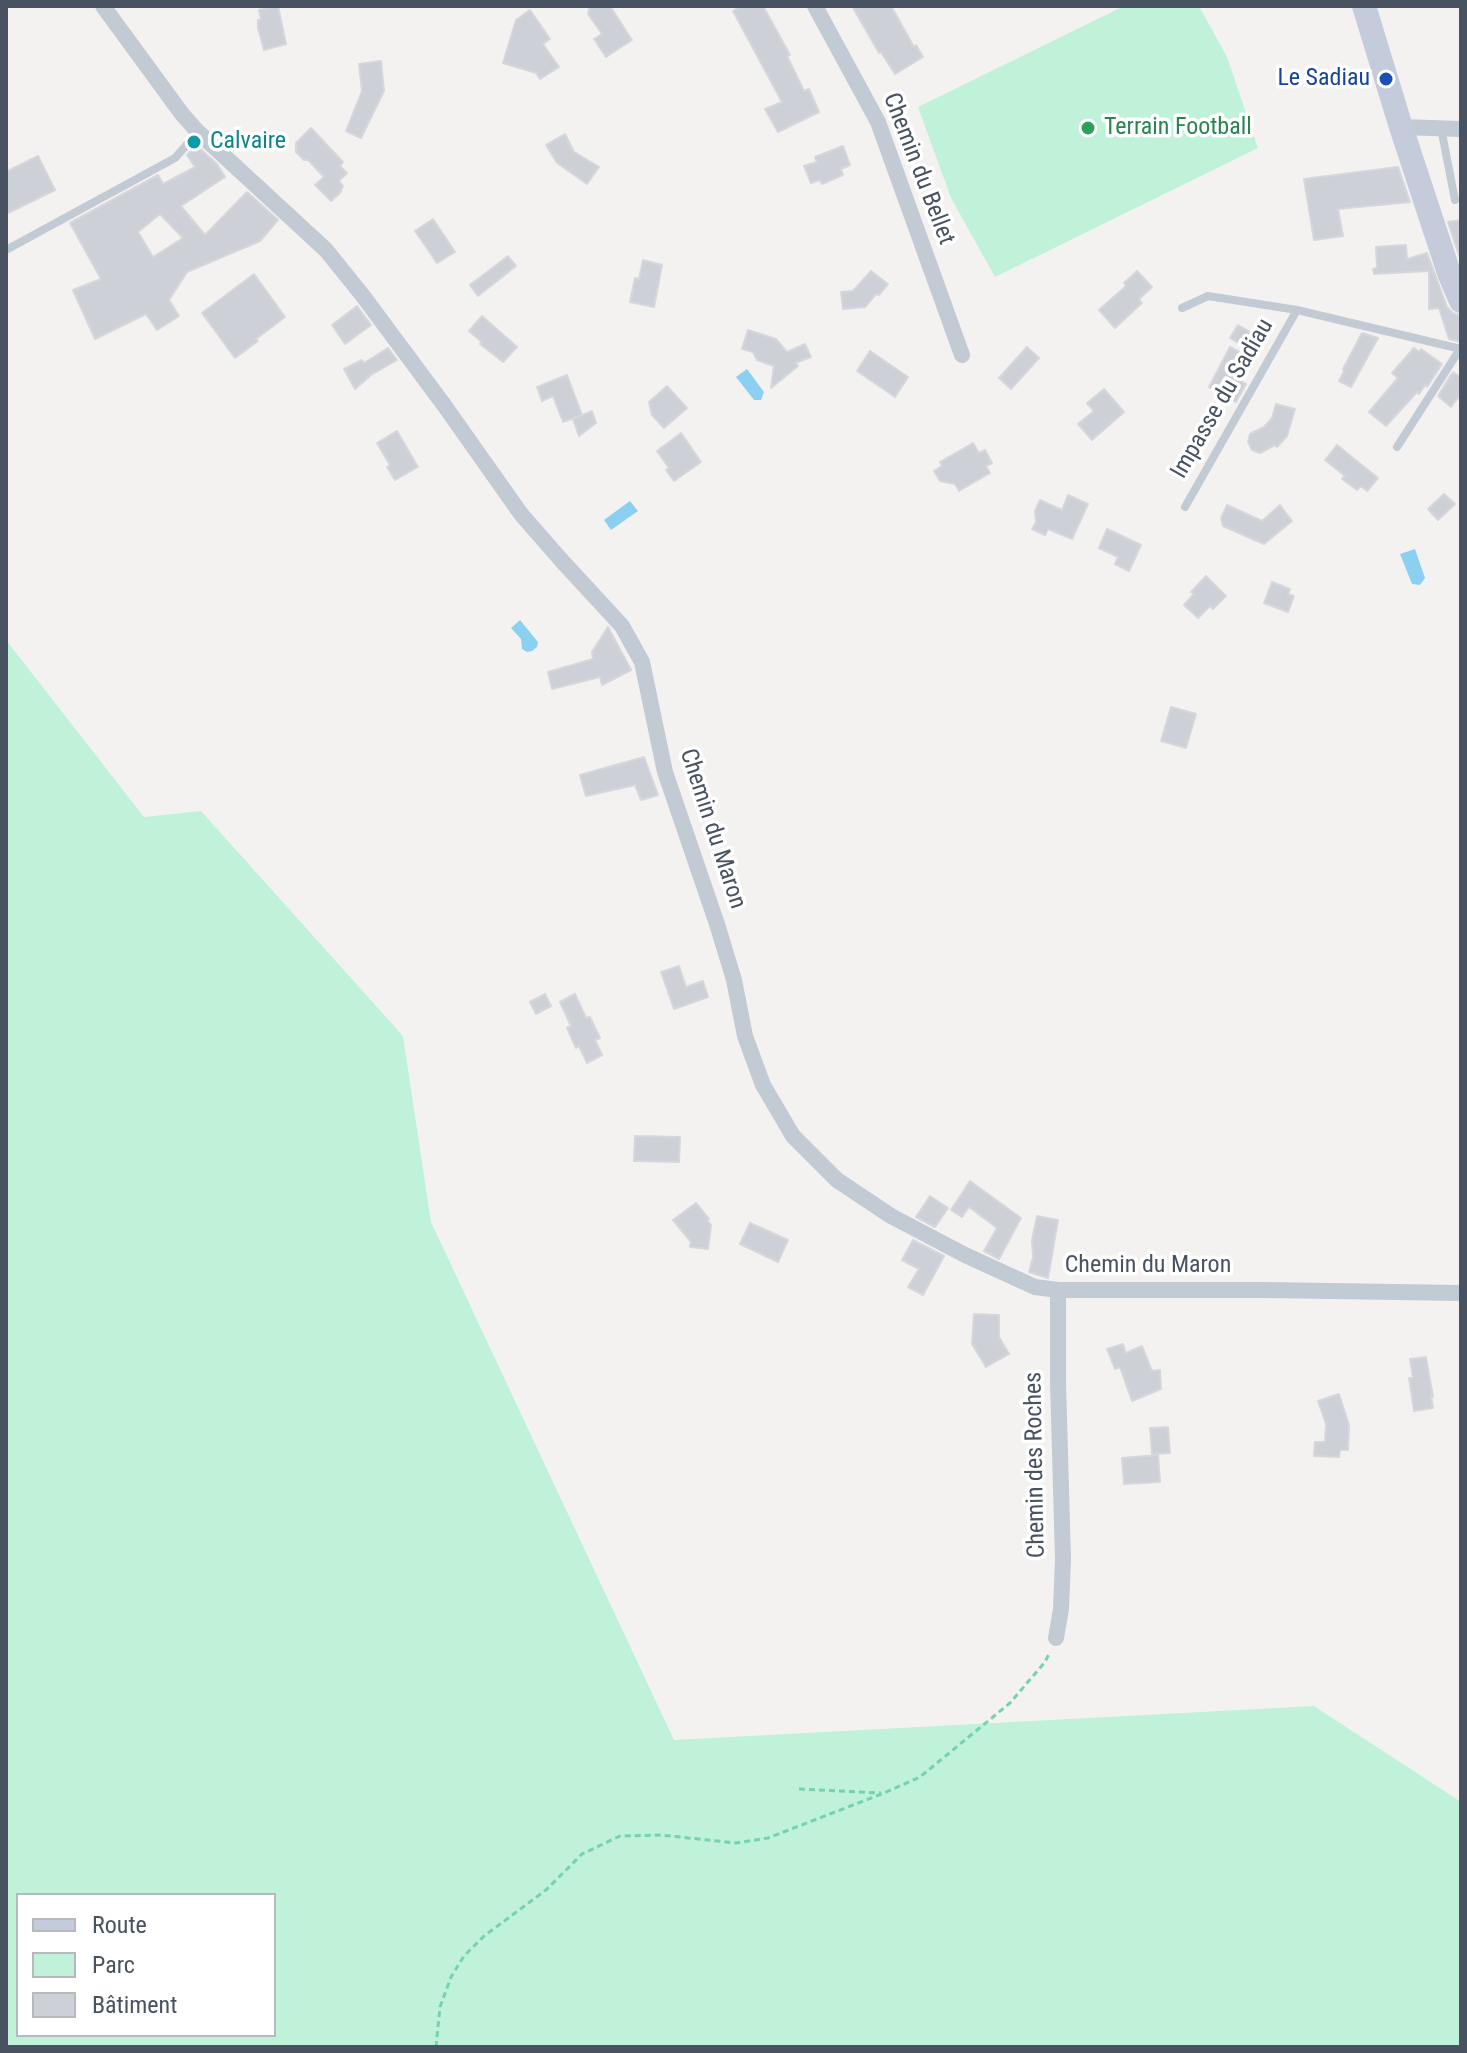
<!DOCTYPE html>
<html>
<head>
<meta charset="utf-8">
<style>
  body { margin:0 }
  #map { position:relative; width:1467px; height:2053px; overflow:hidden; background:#f4f2f1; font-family:"Roboto Condensed",sans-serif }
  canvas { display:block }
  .frame { position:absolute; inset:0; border:8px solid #485260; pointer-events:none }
  .legend { position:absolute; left:16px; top:1893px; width:260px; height:144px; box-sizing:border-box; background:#fff; border:2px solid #b6babf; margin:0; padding:10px 14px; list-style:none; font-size:24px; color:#485260 }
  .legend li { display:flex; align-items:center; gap:16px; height:40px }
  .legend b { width:40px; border:2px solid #b6babf }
</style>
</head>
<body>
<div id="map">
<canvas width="1467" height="2053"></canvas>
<div class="frame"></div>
<ul class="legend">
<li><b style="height:10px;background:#c4ccdb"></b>Route</li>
<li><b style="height:22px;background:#bff2d9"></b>Parc</li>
<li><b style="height:22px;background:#cdd0d7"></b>Bâtiment</li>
</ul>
</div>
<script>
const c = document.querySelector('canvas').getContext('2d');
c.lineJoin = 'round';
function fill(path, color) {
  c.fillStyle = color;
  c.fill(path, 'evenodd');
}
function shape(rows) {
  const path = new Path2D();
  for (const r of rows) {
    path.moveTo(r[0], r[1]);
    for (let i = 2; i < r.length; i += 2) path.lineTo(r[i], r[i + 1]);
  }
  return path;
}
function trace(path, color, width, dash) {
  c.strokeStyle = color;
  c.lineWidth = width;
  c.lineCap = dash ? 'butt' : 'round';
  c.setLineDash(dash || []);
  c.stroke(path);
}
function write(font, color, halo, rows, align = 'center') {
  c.font = font + ' "Roboto Condensed",sans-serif';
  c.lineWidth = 7;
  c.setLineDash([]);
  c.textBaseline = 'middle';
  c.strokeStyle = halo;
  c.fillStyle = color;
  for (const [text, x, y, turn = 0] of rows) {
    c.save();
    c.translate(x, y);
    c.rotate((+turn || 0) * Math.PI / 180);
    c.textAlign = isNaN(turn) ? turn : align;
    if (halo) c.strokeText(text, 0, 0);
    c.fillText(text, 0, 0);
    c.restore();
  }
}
fill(shape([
  [1124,6,1199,6,1227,57,1258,148,995,277,951,198,918,107],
  [6,640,144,817,201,811,403,1036,431,1222,674,1740,1314,1706,1461,1802,1461,2047,6,2047],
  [18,1895,274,1895,274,2035,18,2035]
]), '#bff2d9');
fill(shape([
  [747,369,764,392,761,400,754,400,736,377],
  [630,501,638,511,611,530,604,520],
  [1415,549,1425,578,1420,585,1412,584,1400,554],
  [520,620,538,642,537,647,532,651,527,652,522,649,521,639,511,628]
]), '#8bd0f1');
const building = shape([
  [278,6,286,44,264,50,258,28,258,20,261,19,259,10,278,6],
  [590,6,610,6,632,40,606,57,594,39,602,34,588,14,590,6],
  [741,6,763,6,790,55,787,56,804,91,809,89,819,112,778,132,765,109,782,102,733,11,741,6],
  [852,6,891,6,914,47,916,45,923,57,895,74,881,52,879,53,852,6],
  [530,10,550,39,543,44,559,67,540,79,536,73,503,63,516,20,530,10],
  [381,61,384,91,361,138,346,131,362,91,359,64,381,61],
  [311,128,343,162,340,166,347,173,339,181,343,186,340,193,331,201,315,185,324,177,308,160,304,160,296,152,296,143,311,128],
  [565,134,574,152,599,167,587,184,557,163,546,145,565,134],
  [196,145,217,164,225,177,181,206,205,235,247,192,278,220,260,241,187,272,169,300,179,316,157,330,146,314,95,339,73,290,101,279,70,223,158,175,163,184,195,167,187,155,196,145],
  [160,214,183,238,153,257,138,232,160,214],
  [843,146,850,165,841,169,843,175,822,184,820,180,811,183,804,166,817,162,815,157,843,146],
  [38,156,55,190,6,214,6,172,38,156],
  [1398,167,1410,202,1338,209,1343,236,1314,240,1304,179,1398,167],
  [433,219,455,252,437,263,415,231,433,219],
  [1461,220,1461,261,1448,222,1461,220],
  [1406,245,1407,259,1427,253,1447,307,1453,313,1461,316,1461,342,1449,339,1439,308,1429,309,1429,271,1374,274,1373,269,1377,268,1376,247,1406,245],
  [508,256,516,266,478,296,470,285,508,256],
  [643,260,662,265,654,307,630,302,635,278,639,279,643,260],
  [871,271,888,284,879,295,876,294,865,307,843,309,841,292,853,291,871,271],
  [1137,271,1152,287,1139,299,1142,303,1115,328,1099,310,1126,286,1124,283,1137,271],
  [254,274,285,317,256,339,258,341,235,358,202,313,254,274],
  [357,306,371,325,345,344,332,325,357,306],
  [482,316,517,347,503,362,480,344,482,342,469,331,482,316],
  [1238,325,1252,333,1244,347,1230,338,1238,325],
  [748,330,776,339,787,352,805,344,811,357,795,363,798,366,771,388,774,366,757,360,753,352,742,349,748,330],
  [1362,333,1378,338,1351,387,1339,381,1344,371,1343,369,1362,333],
  [1027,347,1039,358,1011,389,999,378,1027,347],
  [1230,347,1249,357,1237,379,1246,384,1236,402,1209,387,1230,347],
  [388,348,397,360,371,375,355,389,344,369,362,360,364,363,388,348],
  [1414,348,1419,352,1421,349,1442,364,1427,387,1425,385,1419,394,1417,392,1386,426,1369,412,1398,378,1392,373,1414,348],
  [870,351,908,377,895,397,857,371,870,351],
  [1453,372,1461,378,1461,394,1451,407,1438,396,1453,372],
  [567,375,582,415,563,422,553,396,542,401,537,387,567,375],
  [667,386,687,408,664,428,652,415,649,402,667,386],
  [1104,389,1124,412,1092,440,1078,424,1094,411,1087,403,1104,389],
  [1276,404,1295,409,1287,436,1277,447,1275,445,1260,453,1252,450,1248,442,1250,434,1264,427,1272,418,1276,404],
  [592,411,596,423,579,436,573,419,592,411],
  [397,431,418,467,395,480,387,467,390,465,377,443,397,431],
  [681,433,701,462,674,481,666,470,669,468,657,451,681,433],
  [973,443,979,453,985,450,992,463,986,466,990,473,959,491,955,484,940,481,934,471,942,466,940,462,973,443],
  [1337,445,1378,478,1367,491,1361,486,1357,490,1342,479,1345,476,1325,460,1337,445],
  [1444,494,1455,504,1438,520,1428,509,1444,494],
  [1068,495,1088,504,1072,539,1048,529,1045,535,1032,529,1036,522,1035,511,1040,500,1062,510,1068,495],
  [1227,505,1262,521,1280,505,1292,521,1264,544,1223,526,1221,518,1227,505],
  [1107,529,1141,545,1129,571,1115,564,1118,557,1099,548,1107,529],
  [1206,576,1226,596,1213,609,1210,606,1198,618,1184,605,1194,594,1191,592,1206,576],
  [1272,582,1290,589,1288,594,1294,596,1288,612,1264,603,1272,582],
  [608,627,631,670,602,685,600,677,552,689,548,672,593,659,592,652,608,627],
  [1171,707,1196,714,1186,748,1161,741,1171,707],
  [644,757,658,795,641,800,635,785,586,796,580,775,644,757],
  [679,966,686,987,703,981,708,997,674,1009,661,972,679,966],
  [545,994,551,1006,536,1014,530,1002,545,994],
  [575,994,586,1018,590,1017,600,1038,595,1040,602,1055,587,1063,579,1046,576,1048,567,1028,571,1026,560,1002,575,994],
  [635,1136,680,1137,679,1162,634,1161,635,1136],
  [970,1181,1021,1218,999,1259,984,1251,997,1228,969,1207,962,1217,951,1210,970,1181],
  [930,1196,948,1208,935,1227,916,1217,930,1196],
  [696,1203,709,1219,707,1220,711,1225,708,1249,690,1247,691,1242,673,1220,696,1203],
  [1037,1216,1058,1220,1048,1278,1029,1272,1033,1257,1032,1240,1037,1216],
  [750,1223,788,1240,778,1262,740,1244,750,1223],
  [913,1240,944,1256,923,1295,908,1287,919,1269,902,1260,913,1240],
  [974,1314,999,1315,999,1337,1009,1354,986,1367,972,1344,974,1314],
  [1123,1344,1126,1353,1142,1346,1152,1371,1160,1370,1161,1389,1132,1401,1120,1367,1115,1369,1107,1349,1123,1344],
  [1426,1357,1433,1397,1431,1397,1433,1408,1414,1411,1409,1378,1413,1378,1410,1359,1426,1357],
  [1339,1394,1349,1425,1348,1450,1340,1450,1339,1457,1314,1456,1315,1442,1325,1442,1326,1424,1318,1401,1339,1394],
  [1168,1427,1170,1453,1152,1454,1150,1428,1168,1427],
  [1158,1455,1160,1482,1124,1484,1122,1458,1158,1455]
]);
fill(building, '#cdd0d7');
trace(building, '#d5d7dd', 2);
trace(shape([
  [799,1789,881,1793],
  [436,2047,440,2007,451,1977,464,1956,484,1936,546,1890,582,1854,620,1836,661,1835,736,1843,768,1838,884,1793,920,1777,1010,1703,1045,1662,1050,1652]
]), '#75d2af', 3, [6, 4]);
trace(shape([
  [1441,128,1455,200],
  [6,250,175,158,198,132],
  [1182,308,1208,296,1297,310,1461,349],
  [1397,447,1460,349],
  [1185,507,1297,310]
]), '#c2cad4', 8);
trace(shape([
  [103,6,182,114,198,132,326,250,363,296,444,405,521,514,562,561,622,626,642,662,665,772,717,924,734,980,745,1036,763,1085,793,1136,837,1180,891,1216,965,1255,1035,1287,1058,1290,1265,1290,1461,1293],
  [815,6,878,122,962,355],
  [1401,127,1461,129],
  [1056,1638,1061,1609,1063,1559,1058,1382,1058,1290]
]), '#c2cad4', 16);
trace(shape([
  [1364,6,1401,127,1449,273,1461,301]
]), '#c4ccdb', 24);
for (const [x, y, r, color] of [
  [1386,79,8,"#1a4fb4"],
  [1088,128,8,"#2e9e5b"],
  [194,142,8,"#0f9aa8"]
]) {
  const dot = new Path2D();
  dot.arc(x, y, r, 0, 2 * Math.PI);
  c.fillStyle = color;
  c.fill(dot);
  trace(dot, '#fff', 3);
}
write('24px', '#164399', '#fff', [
  ["Le Sadiau",1370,79]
], 'right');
write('24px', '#27864d', '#fff', [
  ["Terrain Football",1104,128]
], 'left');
write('24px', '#0d838f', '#fff', [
  ["Calvaire",210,142]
], 'left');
write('24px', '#485260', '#fff', [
  ["Chemin du Bellet",918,169,69],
  ["Impasse du Sadiau",1223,399,-60],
  ["Chemin du Maron",712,829,72],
  ["Chemin du Maron",1148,1266],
  ["Chemin des Roches",1036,1465,-91]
]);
</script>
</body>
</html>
